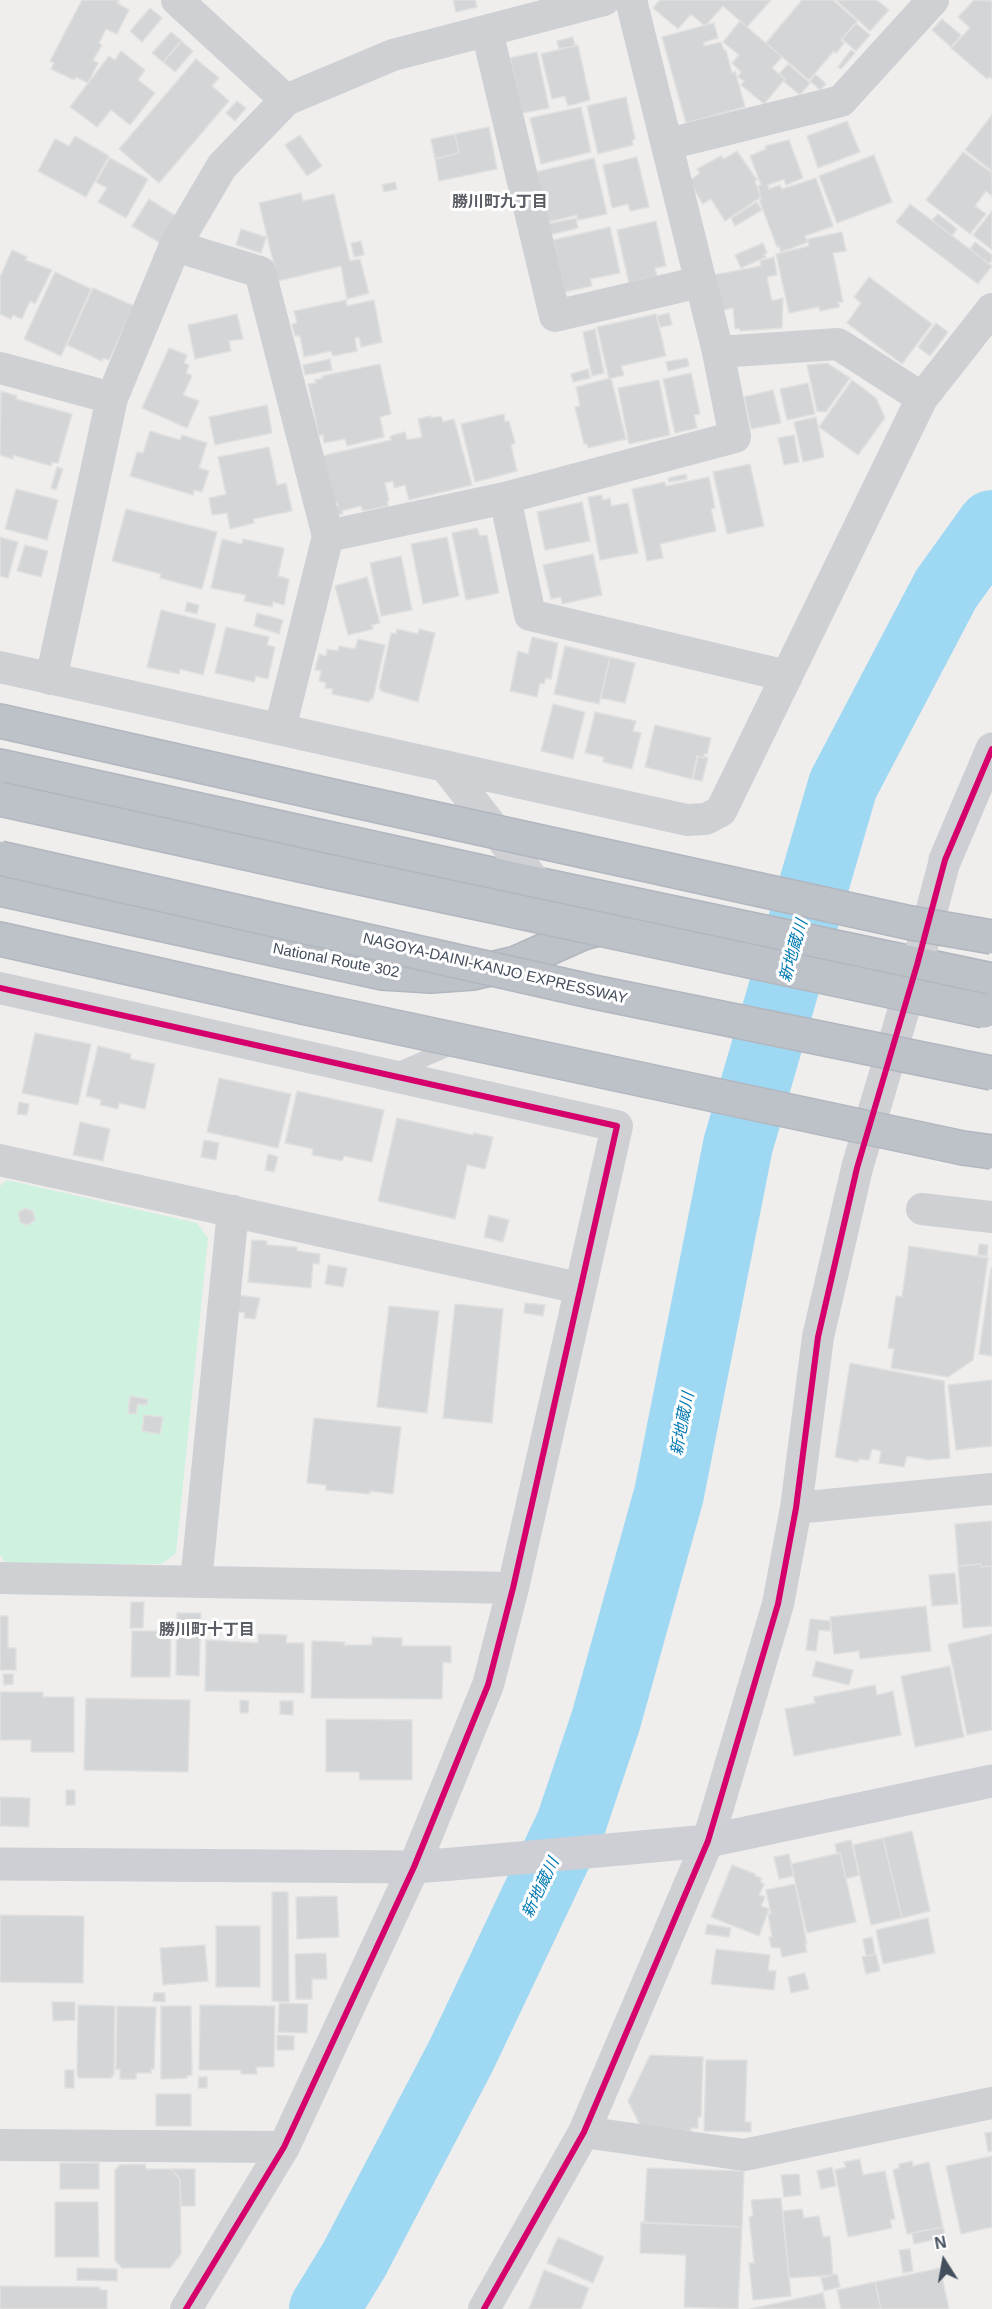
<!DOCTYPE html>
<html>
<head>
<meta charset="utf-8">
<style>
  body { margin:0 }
  #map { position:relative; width:992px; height:2309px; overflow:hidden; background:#efeeed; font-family:Helvetica,sans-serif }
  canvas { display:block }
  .north { position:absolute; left:914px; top:2231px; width:60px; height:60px; -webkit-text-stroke:4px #fff; paint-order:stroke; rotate:349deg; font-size:16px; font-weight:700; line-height:24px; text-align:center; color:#434e5c }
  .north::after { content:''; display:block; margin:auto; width:21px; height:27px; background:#434e5c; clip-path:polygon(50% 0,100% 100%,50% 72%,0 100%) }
</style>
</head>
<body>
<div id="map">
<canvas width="992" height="2309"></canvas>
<div class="north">N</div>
</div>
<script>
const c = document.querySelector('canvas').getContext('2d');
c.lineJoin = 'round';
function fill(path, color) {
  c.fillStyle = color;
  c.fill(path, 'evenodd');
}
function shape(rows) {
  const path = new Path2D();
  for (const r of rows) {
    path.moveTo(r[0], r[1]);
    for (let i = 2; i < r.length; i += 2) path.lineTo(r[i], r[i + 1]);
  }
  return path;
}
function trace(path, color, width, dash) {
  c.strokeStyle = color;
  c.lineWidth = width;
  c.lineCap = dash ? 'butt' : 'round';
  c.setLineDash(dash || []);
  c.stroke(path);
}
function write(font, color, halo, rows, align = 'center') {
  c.font = font + ' Helvetica,"Noto Sans JP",sans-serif';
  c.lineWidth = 6;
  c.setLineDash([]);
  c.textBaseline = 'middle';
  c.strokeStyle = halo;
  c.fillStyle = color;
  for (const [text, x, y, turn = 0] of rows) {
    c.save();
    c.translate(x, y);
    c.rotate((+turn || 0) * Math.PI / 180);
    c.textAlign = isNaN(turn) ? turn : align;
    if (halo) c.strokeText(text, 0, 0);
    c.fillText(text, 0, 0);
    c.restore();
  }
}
fill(shape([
  [7,1180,197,1223,208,1238,176,1553,162,1564,8,1565,0,1555,0,1186]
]), '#cff1df');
trace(shape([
  [324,2309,354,2260,461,2056,571,1824,606,1720,669,1494,738,1145,843,785,946,589,992,525]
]), '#9fd8f3', 70);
const building = shape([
  [82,0,119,0,117,3,129,10,117,34,106,29,99,43,102,45,93,60,98,63,88,83,76,77,74,80,51,69,54,63,50,61,82,0],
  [453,0,475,0,477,7,456,12,453,0],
  [660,0,771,0,747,27,723,6,705,26,691,14,678,29,653,8,660,0],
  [802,0,833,0,857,21,841,40,844,43,836,53,834,51,809,80,766,43,802,0],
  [836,0,877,0,889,10,870,31,836,0],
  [974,0,992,1,992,79,990,77,987,79,951,48,970,28,958,17,974,0],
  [150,8,162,18,142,42,130,31,150,8],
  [942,19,961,35,951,47,932,30,942,19],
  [740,21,782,57,772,68,785,79,764,104,741,85,744,81,738,77,741,72,732,63,739,55,723,42,740,21],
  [714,23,718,38,704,42,704,46,721,42,724,50,726,50,732,73,735,71,745,107,686,123,662,37,714,23],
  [856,23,870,35,856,51,842,39,856,23],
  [171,32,182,41,163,62,152,53,171,32],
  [573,37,575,46,559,49,557,41,573,37],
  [181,41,193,51,175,72,163,62,181,41],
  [578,45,590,100,568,106,565,96,552,99,541,54,578,45],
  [851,50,855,53,841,69,838,67,851,50],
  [121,51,145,70,138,80,155,93,130,125,111,110,97,127,70,107,109,56,115,60,121,51],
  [537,52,549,108,522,113,510,58,537,52],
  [196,59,219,78,212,86,229,101,159,183,119,149,196,59],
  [788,64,810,83,800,95,783,81,785,79,779,74,788,64],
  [815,74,826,84,820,90,810,81,815,74],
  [626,97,635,139,632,140,633,145,598,154,587,106,626,97],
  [237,101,246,108,235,121,226,113,237,101],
  [581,107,591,152,541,164,530,118,581,107],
  [992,115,992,171,965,150,992,115],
  [847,121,860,152,818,168,807,136,847,121],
  [489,127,497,169,439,181,435,159,459,153,455,134,489,127],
  [455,134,459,153,435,159,431,139,455,134],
  [300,135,322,166,307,176,285,145,300,135],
  [75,136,109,156,86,197,38,171,55,139,69,146,75,136],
  [789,140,803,178,786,185,784,179,768,185,769,189,780,185,782,189,816,178,833,226,805,236,808,242,781,252,779,246,777,247,759,199,761,199,758,186,761,185,750,156,766,149,765,146,789,140],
  [737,151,757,180,755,181,761,197,725,221,711,199,703,204,689,181,700,173,697,169,721,156,724,159,737,151],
  [963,152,992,173,992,196,986,191,975,206,986,214,970,234,926,200,963,152],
  [874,155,892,202,837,223,819,176,874,155],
  [637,157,649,207,630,211,628,204,612,208,603,165,637,157],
  [110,158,148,179,126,218,98,202,107,188,96,182,110,158],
  [594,158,607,214,578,220,577,215,548,222,536,172,594,158],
  [395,182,397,189,384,192,382,185,395,182],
  [301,193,303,201,334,194,350,261,360,259,369,293,347,299,341,266,278,281,259,203,301,193],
  [149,199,176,216,160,243,132,226,149,199],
  [757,202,762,210,735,226,731,218,757,202],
  [910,204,992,266,978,284,896,222,910,204],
  [992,211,992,250,973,235,992,211],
  [938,214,957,229,952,236,932,220,938,214],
  [576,218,578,228,550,235,547,224,576,218],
  [656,221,666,266,655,268,657,276,629,283,617,230,656,221],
  [610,227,620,273,590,279,592,286,565,292,553,240,610,227],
  [241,229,266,237,261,253,236,245,241,229],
  [842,232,846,251,833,253,843,302,838,302,840,307,820,311,819,307,789,313,776,254,809,246,808,239,842,232],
  [361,241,364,255,354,257,351,243,361,241],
  [975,242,992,255,992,260,989,264,970,249,975,242],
  [763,243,767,253,764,254,766,257,741,268,735,255,763,243],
  [12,250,27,257,25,260,52,270,35,304,30,301,22,319,13,315,11,319,0,314,0,277,12,250],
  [774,257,777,275,767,277,772,301,783,298,782,328,740,331,739,328,735,329,733,308,720,311,713,275,761,266,760,261,774,257],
  [55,272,91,289,61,356,24,339,55,272],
  [869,277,932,324,902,364,847,323,861,303,854,297,869,277],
  [93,288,134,306,109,360,103,358,102,361,67,345,93,288],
  [346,300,347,306,374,300,382,342,361,347,359,337,355,338,357,351,333,356,331,351,304,357,300,336,295,336,292,324,297,323,294,311,346,300],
  [669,313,672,325,660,327,657,316,669,313],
  [237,314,243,339,229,341,231,351,195,359,188,325,237,314],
  [656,314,666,356,621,366,624,375,609,379,597,327,656,314],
  [936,323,948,332,930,356,918,347,936,323],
  [595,329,604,373,592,376,583,332,595,329],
  [169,348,187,355,184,363,189,365,186,373,192,376,183,395,199,401,187,428,142,408,169,348],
  [687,358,689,366,668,371,666,362,687,358],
  [330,359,332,370,305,375,303,365,330,359],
  [827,363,850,378,826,412,817,411,807,365,827,363],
  [380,364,391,414,380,417,384,437,347,446,345,439,324,443,323,435,319,436,308,384,316,383,315,380,323,378,322,376,380,364],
  [588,369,590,378,573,382,571,374,588,369],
  [691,373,700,414,694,415,697,428,675,433,663,379,691,373],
  [611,378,626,439,588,448,587,444,584,444,575,407,580,406,576,387,611,378],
  [659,380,670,435,629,444,618,388,659,380],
  [852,380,876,398,885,418,858,455,819,427,852,380],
  [808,383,815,414,787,420,780,389,808,383],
  [773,390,781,423,751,429,744,397,773,390],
  [1,391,17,396,16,399,72,414,58,463,52,462,51,466,13,455,13,459,0,455,1,391],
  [267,405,272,433,215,445,209,417,267,405],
  [504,414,505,422,509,421,515,443,511,445,517,471,475,482,461,424,504,414],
  [431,416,431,418,441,416,443,422,454,419,472,485,409,500,405,485,394,488,393,481,385,483,389,500,387,501,388,506,363,511,361,506,342,511,343,514,336,515,335,508,338,506,337,503,334,504,322,456,391,440,390,437,393,435,405,432,407,440,422,437,418,419,431,416],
  [816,417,824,457,803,462,794,422,816,417],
  [150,431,180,440,182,435,207,443,199,468,209,471,202,492,194,490,193,495,130,476,137,452,143,453,150,431],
  [794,435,799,462,784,465,778,438,794,435],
  [269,447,277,485,286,483,292,511,253,519,254,523,230,529,227,513,212,515,209,498,226,494,218,457,269,447],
  [750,464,764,526,727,534,713,472,750,464],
  [57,467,63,469,56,490,51,488,57,467],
  [686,474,687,479,669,482,668,478,686,474],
  [709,477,715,508,711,509,716,531,660,544,663,558,647,561,632,489,665,482,666,486,709,477],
  [16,489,58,500,47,540,5,529,16,489],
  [602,495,603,500,610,498,611,506,628,503,638,553,600,560,588,497,602,495],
  [582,502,590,541,545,550,537,512,582,502],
  [126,509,217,532,202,589,160,578,161,574,112,561,126,509],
  [477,528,480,536,487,535,499,593,466,600,452,533,477,528],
  [0,537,18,542,8,578,0,576,0,537],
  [447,537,459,596,423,604,411,544,447,537],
  [222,539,242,544,243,539,284,548,278,576,289,579,284,605,273,602,272,607,244,601,246,595,211,588,222,539],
  [25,545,48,551,41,577,17,571,25,545],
  [593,554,602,595,562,604,561,597,551,599,543,565,593,554],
  [401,556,412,610,381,616,370,563,401,556],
  [367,577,380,623,372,625,373,629,348,635,335,586,367,577],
  [187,602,199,605,197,614,185,611,187,602],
  [161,610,216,624,203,675,180,669,179,674,147,667,161,610],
  [257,613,283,620,279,634,254,626,257,613],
  [226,627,269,637,267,645,275,647,268,679,256,676,254,682,215,673,226,627],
  [397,629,418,634,419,629,435,633,418,702,381,691,381,689,379,688,391,633,396,634,397,629],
  [532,637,558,643,551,679,546,678,544,684,540,683,537,697,510,691,518,651,528,654,532,637],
  [358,639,385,645,373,699,370,699,369,702,332,694,333,689,325,688,326,683,319,681,321,671,315,670,319,654,326,656,327,649,338,651,339,646,355,649,358,639],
  [565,646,610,657,599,704,554,694,565,646],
  [610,657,635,663,625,703,601,698,610,657],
  [553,704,585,712,573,759,541,751,553,704],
  [595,712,636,721,633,731,641,733,632,769,603,762,604,757,585,753,595,712],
  [655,725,711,738,707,754,704,754,703,758,697,756,692,779,645,767,655,725],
  [704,756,708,758,702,781,693,779,698,757,704,758,704,756],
  [35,1033,91,1044,78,1105,22,1093,35,1033],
  [98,1046,131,1054,130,1059,155,1064,145,1109,119,1103,118,1109,100,1105,101,1100,86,1096,98,1046],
  [219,1078,291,1094,278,1148,207,1132,219,1078],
  [297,1091,384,1110,372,1162,344,1156,342,1161,312,1155,313,1149,285,1143,297,1091],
  [19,1102,29,1104,27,1115,17,1114,19,1102],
  [397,1118,473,1135,474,1133,493,1137,485,1169,467,1165,455,1219,378,1201,397,1118],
  [80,1122,110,1129,103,1161,73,1155,80,1122],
  [204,1140,219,1143,216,1160,201,1157,204,1140],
  [268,1154,278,1157,274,1172,265,1170,268,1154],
  [25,1208,33,1211,35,1220,27,1225,20,1222,18,1213,25,1208],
  [489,1215,509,1220,503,1242,484,1237,489,1215],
  [252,1240,267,1241,267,1245,297,1247,297,1251,320,1254,319,1264,313,1263,311,1288,248,1282,252,1240],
  [979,1244,988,1245,987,1256,978,1255,979,1244],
  [909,1246,988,1258,973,1360,948,1377,891,1368,894,1349,888,1348,896,1296,902,1297,909,1246],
  [328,1265,347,1268,343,1287,325,1284,328,1265],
  [991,1268,992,1268,992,1356,979,1354,991,1268],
  [238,1295,260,1298,255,1319,244,1318,245,1313,236,1311,238,1295],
  [525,1303,545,1305,543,1316,524,1313,525,1303],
  [455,1304,503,1309,492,1423,443,1418,455,1304],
  [389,1306,439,1311,427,1413,377,1407,389,1306],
  [850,1363,944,1381,950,1458,928,1460,907,1456,904,1467,879,1463,881,1451,872,1449,869,1460,859,1459,858,1462,835,1457,850,1363],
  [992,1380,992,1446,956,1450,948,1385,992,1380],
  [130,1396,148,1399,147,1405,138,1404,136,1414,128,1413,130,1396],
  [144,1415,163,1417,160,1434,142,1431,144,1415],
  [314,1418,401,1427,393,1494,370,1491,370,1494,326,1490,326,1485,307,1483,314,1418],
  [992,1521,992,1566,981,1567,981,1564,958,1566,955,1524,992,1521],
  [981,1564,981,1567,992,1566,992,1626,963,1628,958,1566,981,1564],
  [955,1573,958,1604,932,1606,929,1575,955,1573],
  [131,1602,144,1602,143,1628,130,1628,131,1602],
  [926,1606,931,1651,860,1659,859,1651,834,1654,830,1617,926,1606],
  [177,1613,201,1613,199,1676,176,1675,177,1613],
  [0,1616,8,1616,8,1648,16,1648,16,1670,0,1670,0,1616],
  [810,1619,831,1621,830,1631,819,1630,816,1651,806,1650,810,1619],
  [132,1631,171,1631,170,1677,131,1677,132,1631],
  [258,1634,287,1635,286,1643,304,1643,304,1693,205,1691,206,1640,258,1643,258,1634],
  [992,1634,992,1730,967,1735,948,1644,992,1634],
  [372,1637,402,1638,402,1646,451,1646,451,1663,443,1662,442,1699,311,1698,312,1641,345,1642,344,1645,372,1645,372,1637],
  [816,1661,853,1670,849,1685,812,1676,816,1661],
  [950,1666,964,1737,915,1747,901,1676,950,1666],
  [3,1674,13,1674,13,1684,4,1685,3,1674],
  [875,1685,877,1695,893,1691,901,1735,794,1756,785,1709,815,1703,814,1697,875,1685],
  [0,1692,43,1692,43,1697,74,1697,74,1752,31,1752,31,1740,0,1740,0,1692],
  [86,1698,190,1700,188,1772,84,1770,86,1698],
  [240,1700,249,1701,248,1713,240,1713,240,1700],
  [280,1701,293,1701,293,1715,280,1714,280,1701],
  [326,1719,412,1720,412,1780,360,1780,359,1772,326,1772,326,1719],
  [66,1790,75,1790,75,1805,66,1805,66,1790],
  [0,1797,30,1798,29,1827,0,1826,0,1797],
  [912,1831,930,1911,902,1918,883,1838,912,1831],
  [883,1838,902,1918,871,1925,853,1845,883,1838],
  [851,1840,859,1875,846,1879,840,1853,837,1854,835,1844,851,1840],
  [840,1853,856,1922,807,1933,791,1864,840,1853],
  [789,1854,794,1876,779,1879,774,1857,789,1854],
  [732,1865,755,1874,755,1876,762,1878,760,1882,764,1884,759,1895,765,1897,761,1906,769,1909,759,1936,711,1917,732,1865],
  [795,1884,807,1944,805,1944,807,1952,782,1957,780,1948,771,1947,769,1937,772,1937,768,1914,771,1914,766,1890,795,1884],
  [272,1892,288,1892,289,2002,272,2001,272,1892],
  [337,1896,339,1937,297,1939,296,1897,337,1896],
  [0,1915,84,1916,83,1983,0,1982,0,1915],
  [928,1918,935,1953,883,1964,876,1930,928,1918],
  [707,1924,731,1928,729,1937,705,1934,707,1924],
  [216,1926,260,1926,260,1987,216,1987,216,1926],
  [872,1937,875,1954,866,1956,863,1939,872,1937],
  [205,1945,208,1981,163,1985,160,1948,205,1945],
  [716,1949,770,1955,768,1971,776,1971,774,1990,711,1984,716,1949],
  [326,1953,327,1979,312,1979,312,1999,296,1999,295,1954,326,1953],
  [876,1954,880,1971,866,1974,862,1957,876,1954],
  [805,1973,809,1989,791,1993,788,1977,805,1973],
  [154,1993,165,1993,165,2002,153,2001,154,1993],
  [52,2002,75,2002,75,2020,53,2021,52,2002],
  [279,2003,308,2004,307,2033,278,2032,279,2003],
  [78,2005,115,2006,114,2075,112,2075,112,2078,79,2078,77,2075,78,2005],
  [200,2005,275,2006,274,2067,256,2067,257,2074,241,2074,241,2070,199,2070,200,2005],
  [117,2006,156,2007,154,2069,151,2069,151,2073,136,2073,136,2079,120,2079,120,2069,116,2070,117,2006],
  [161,2006,191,2006,192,2075,187,2076,187,2078,161,2079,161,2006],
  [277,2035,294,2036,294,2050,277,2050,277,2035],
  [650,2055,703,2057,701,2117,698,2117,698,2128,691,2128,691,2131,642,2129,628,2101,650,2055],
  [706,2060,747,2060,745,2122,751,2122,751,2132,704,2131,706,2060],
  [65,2070,74,2070,74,2088,65,2088,65,2070],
  [199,2077,207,2077,207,2088,198,2088,199,2077],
  [156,2094,191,2094,191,2126,156,2126,156,2094],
  [992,2132,992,2151,988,2152,985,2133,992,2132],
  [992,2156,992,2227,961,2234,946,2166,992,2156],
  [860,2159,863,2175,885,2171,895,2219,890,2220,892,2228,848,2237,835,2170,846,2167,844,2162,860,2159],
  [912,2161,913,2166,929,2162,943,2227,907,2234,893,2170,899,2168,899,2164,912,2161],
  [60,2163,99,2163,99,2189,60,2189,60,2163],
  [145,2164,146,2169,171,2169,180,2179,181,2254,170,2268,122,2268,115,2260,115,2170,120,2165,145,2164],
  [832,2167,836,2186,821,2189,817,2171,832,2167],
  [647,2168,744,2171,742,2227,644,2223,647,2168],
  [171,2169,195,2169,195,2206,181,2206,180,2179,171,2169],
  [799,2174,801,2195,784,2197,781,2175,799,2174],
  [781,2198,791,2296,753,2300,749,2263,754,2263,749,2217,753,2216,751,2200,781,2198],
  [55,2202,98,2202,99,2257,55,2257,55,2202],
  [802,2209,804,2218,819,2216,823,2237,830,2236,833,2275,789,2278,783,2211,802,2209],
  [641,2222,742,2227,738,2309,684,2307,686,2255,640,2253,641,2222],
  [943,2227,946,2237,914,2244,912,2233,943,2227],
  [558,2237,604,2257,593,2283,547,2263,558,2237],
  [910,2249,913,2271,903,2273,899,2250,910,2249],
  [77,2268,117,2269,117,2281,77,2280,77,2268],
  [940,2268,949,2309,881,2309,875,2282,940,2268],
  [544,2270,589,2288,581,2309,529,2309,544,2270],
  [837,2274,840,2287,824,2291,821,2278,837,2274],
  [875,2282,881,2309,841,2309,837,2290,875,2282],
  [0,2286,100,2287,100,2290,107,2290,107,2309,0,2309,0,2286],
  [823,2293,826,2309,750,2309,823,2293]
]);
fill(building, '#d4d5d6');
trace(building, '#e0e0e1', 1.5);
const highway = shape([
  [0,721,346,799],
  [0,766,537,884,992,980],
  [0,889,382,973,431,976,473,973,516,963,583,933,613,925],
  [0,939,302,1007]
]);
trace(highway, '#b2b6be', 36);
trace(shape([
  [394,1072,456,1045]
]), '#ced0d4', 16);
trace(shape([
  [177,0,286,100],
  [631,0,718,352,838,344,922,398],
  [487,31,555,316,700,282],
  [668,144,841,101,933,0],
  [175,246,260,272,328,536,280,729],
  [0,368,112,398],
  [505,498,530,615,787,676],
  [328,536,505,498,735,437,718,352],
  [0,667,687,820,706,819,721,811,922,398,992,309],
  [51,679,112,398,175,246,222,166,286,100,393,55,604,0],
  [445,766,537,884],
  [0,988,617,1126,513,1588,488,1685,414,1867,284,2147,186,2309],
  [0,1160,579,1288],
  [922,1209,992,1217],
  [796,1508,992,1489],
  [0,1578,513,1588],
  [196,1582,233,1211],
  [584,2132,744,2155,992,2103],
  [0,2145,284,2147],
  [484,2309,584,2132,708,1841,778,1604,796,1508,818,1337,857,1168,917,965,945,860]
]), '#ced0d4', 32);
trace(shape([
  [945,860,992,749],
  [0,1864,414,1867,453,1864,708,1841,992,1781]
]), '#cdcfd4', 33);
trace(highway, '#bdc1c8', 33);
const highwayBridge = shape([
  [0,799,327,871,984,1011],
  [346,799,911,923,992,937],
  [0,858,594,992,992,1073],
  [302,1007,963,1148,992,1152]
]);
trace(highwayBridge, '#b2b6be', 36, []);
trace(highwayBridge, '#bdc1c8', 33);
trace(shape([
  [0,988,617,1126,513,1588,488,1685,414,1867,284,2147,186,2309],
  [484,2309,584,2132,708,1841,778,1604,796,1508,818,1337,857,1168,917,965,945,860,992,749]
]), '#d6006c', 6);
write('15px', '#434e5c', '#fff', [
  ["National Route 302",336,961,11],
  ["NAGOYA-DAINI-KANJO EXPRESSWAY",495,969,13]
]);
write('bold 16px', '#595c63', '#fff', [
  ["勝川町九丁目",500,203],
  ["勝川町十丁目",207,1631]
]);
write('italic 16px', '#0079b3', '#fff', [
  ["新地蔵川",794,951,-74],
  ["新地蔵川",683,1424,-79],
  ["新地蔵川",541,1888,-64]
]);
</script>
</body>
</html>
